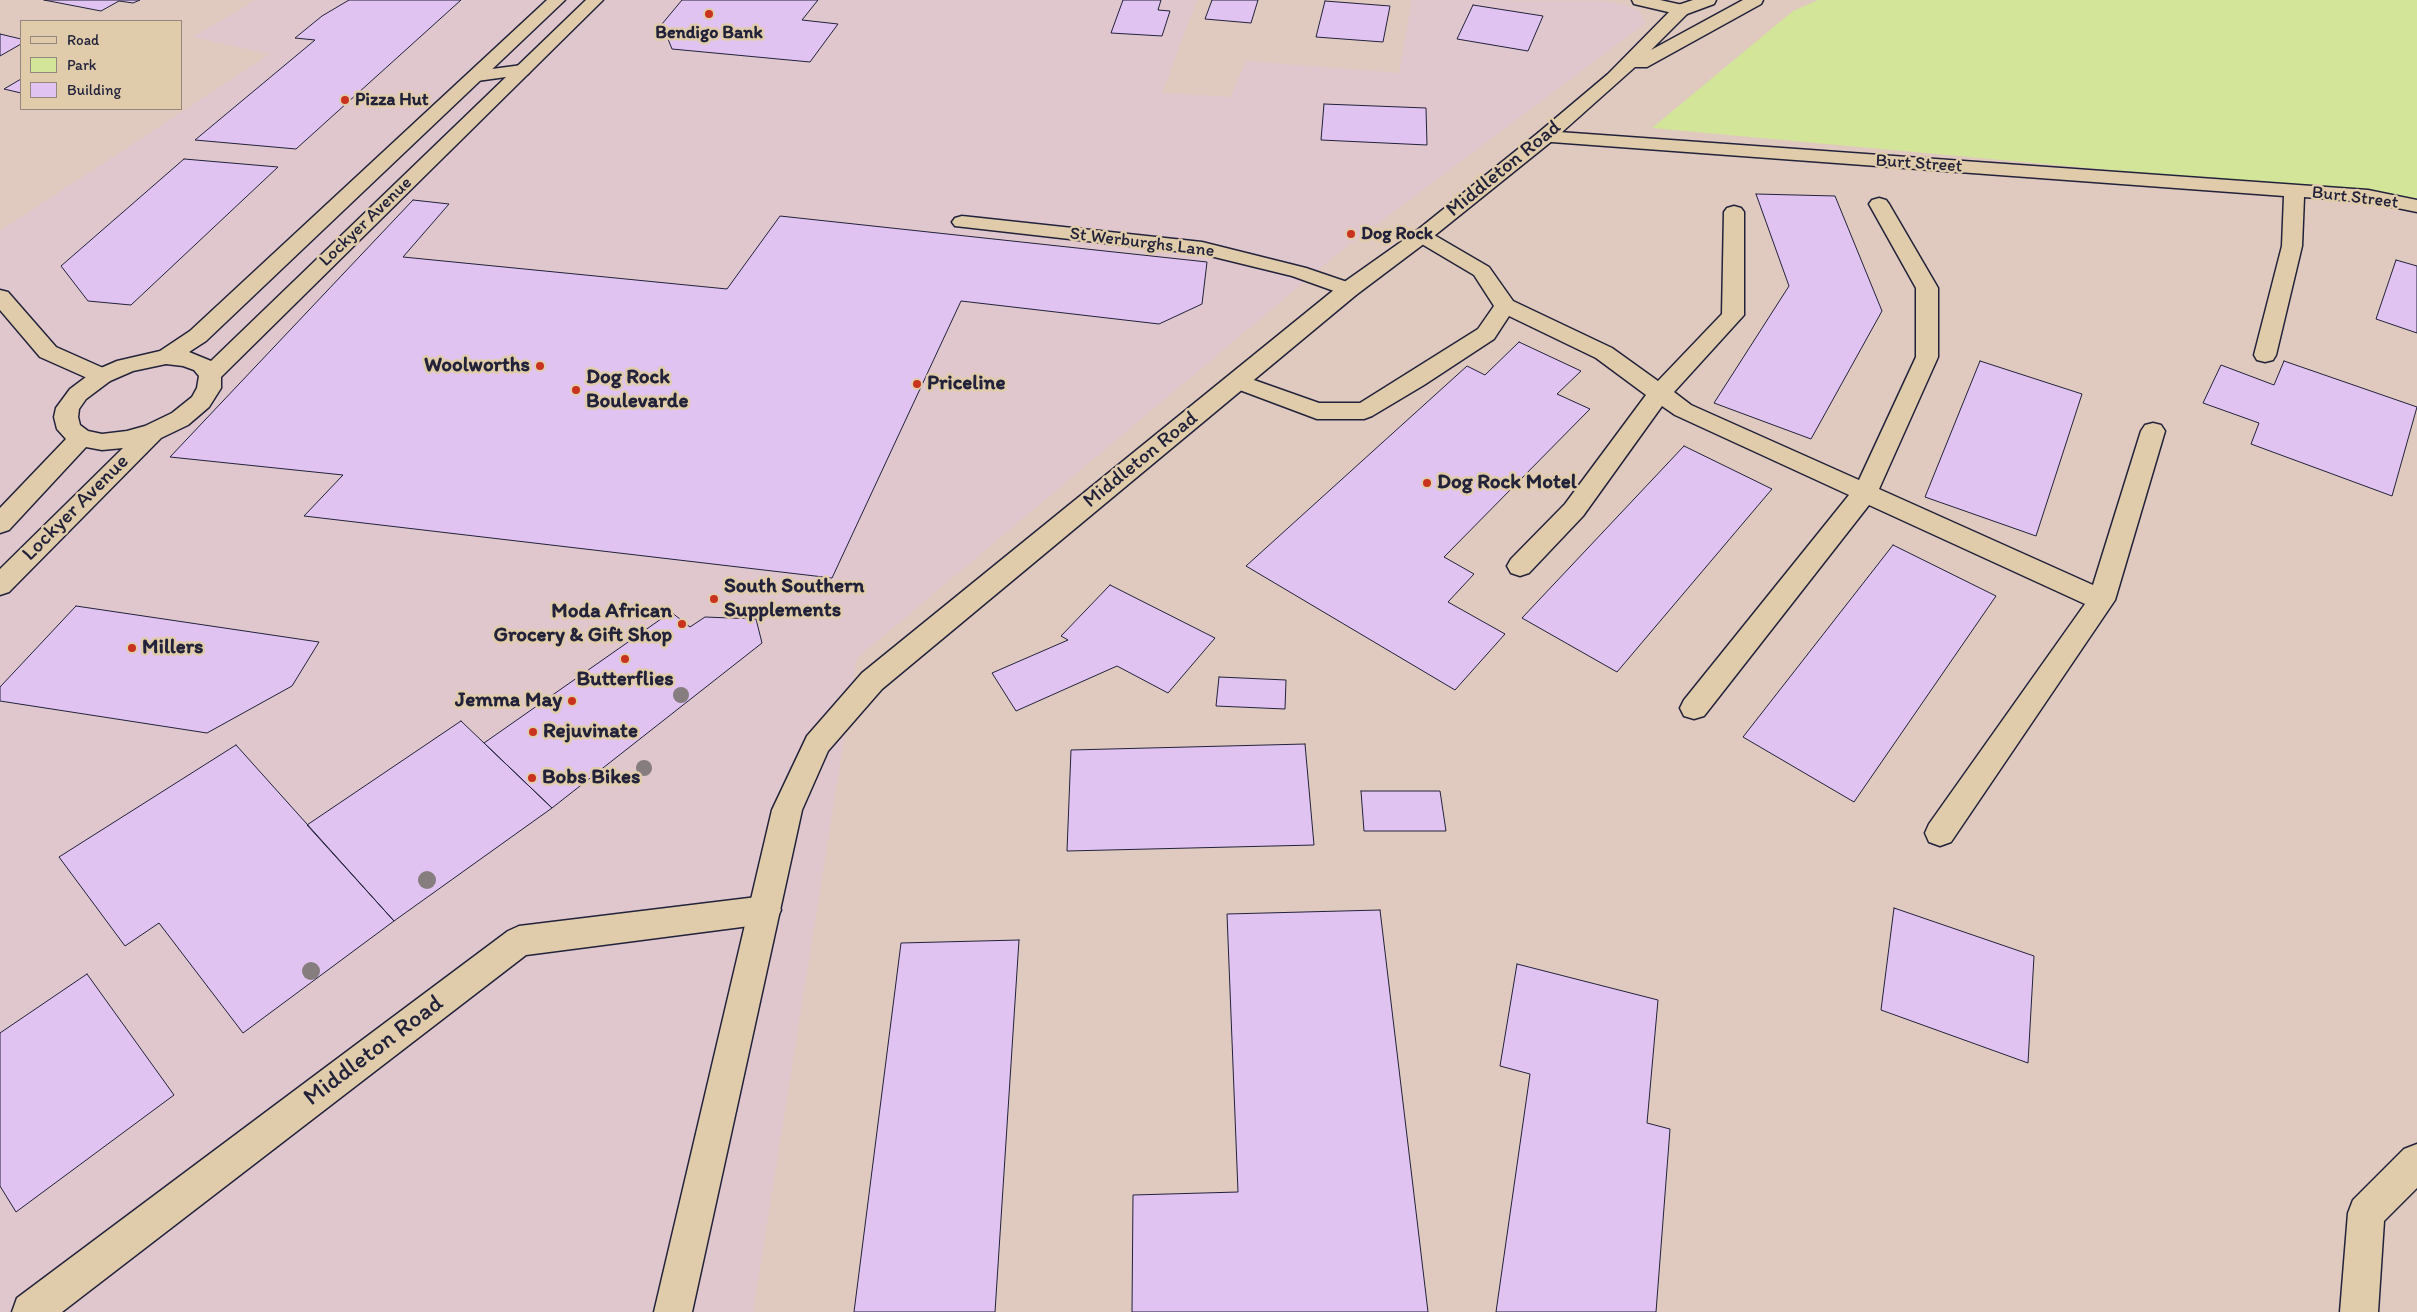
<!DOCTYPE html>
<html>
<head>
<meta charset="utf-8">
<style>
  body { margin:0 }
  #map { position:relative; width:2417px; height:1312px; overflow:hidden; background:#e0c9bf; font-family:Itim,sans-serif }
  canvas { display:block }
  .legend { position:absolute; left:20px; top:20px; width:162px; height:90px; box-sizing:border-box; background:#e0ccaa; border:1px solid #94887e; margin:0; padding:6px 9px; list-style:none; font-size:15px; color:#22223b }
  .legend li { display:flex; align-items:center; gap:10px; height:25px }
  .legend b { width:25px; border:1px solid #94887e }
</style>
</head>
<body>
<div id="map">
<canvas width="2417" height="1312"></canvas>
<ul class="legend">
<li><b style="height:6px;background:#e0ccaa"></b>Road</li>
<li><b style="height:14px;background:#d3e599"></b>Park</li>
<li><b style="height:14px;background:#e1c3f1"></b>Building</li>
</ul>
</div>
<script>
const c = document.querySelector('canvas').getContext('2d');
c.lineJoin = 'round';
function fill(path, color) {
  c.fillStyle = color;
  c.fill(path, 'evenodd');
}
function shape(rows) {
  const path = new Path2D();
  for (const r of rows) {
    path.moveTo(r[0], r[1]);
    for (let i = 2; i < r.length; i += 2) path.lineTo(r[i], r[i + 1]);
  }
  return path;
}
function trace(path, color, width, dash) {
  c.strokeStyle = color;
  c.lineWidth = width;
  c.lineCap = dash ? 'butt' : 'round';
  c.setLineDash(dash || []);
  c.stroke(path);
}
function write(font, color, halo, rows, align = 'center') {
  c.font = font + ' Itim,sans-serif';
  c.lineWidth = 5;
  c.setLineDash([]);
  c.textBaseline = 'middle';
  c.strokeStyle = halo;
  c.fillStyle = color;
  for (const [text, x, y, turn = 0] of rows) {
    c.save();
    c.translate(x, y);
    c.rotate((+turn || 0) * Math.PI / 180);
    c.textAlign = isNaN(turn) ? turn : align;
    if (halo) c.strokeText(text, 0, 0);
    c.fillText(text, 0, 0);
    c.restore();
  }
}
fill(shape([
  [256,0,1197,0,1162,93,1231,97,1246,61,1399,73,1412,0,1605,1,1626,5,1640,12,1645,23,1342,250,857,658,753,1312,0,1312,0,231,270,54,193,37]
]), '#e0c7ce');
fill(shape([
  [1818,0,2417,0,2417,198,1652,128,1793,11]
]), '#d3e599');
const building = shape([
  [44,0,140,0,133,3,119,1,101,11,44,0],
  [349,0,461,0,296,149,195,140,315,40,295,38,322,16,349,0],
  [682,0,818,0,802,20,838,24,810,62,672,49,662,24,682,0],
  [1123,0,1161,0,1158,10,1170,11,1162,36,1111,33,1123,0],
  [1212,0,1258,0,1251,23,1205,19,1212,0],
  [1325,1,1390,6,1383,42,1316,37,1325,1],
  [1473,5,1543,16,1528,51,1457,39,1473,5],
  [0,34,21,39,21,44,0,56,0,34],
  [21,79,21,93,4,89,21,79],
  [1324,104,1426,108,1427,145,1321,140,1324,104],
  [184,159,278,167,131,305,88,301,61,266,184,159],
  [1756,194,1835,196,1882,311,1811,439,1714,403,1789,286,1756,194],
  [413,200,449,204,403,257,727,289,780,216,1207,262,1202,304,1159,324,961,301,832,578,304,516,343,475,170,457,413,200],
  [2396,260,2417,266,2417,333,2376,319,2396,260],
  [1519,342,1581,371,1557,394,1590,409,1444,557,1474,574,1448,602,1505,634,1455,690,1246,566,1467,366,1485,375,1519,342],
  [1980,361,2082,394,2036,536,1925,497,1980,361],
  [2284,361,2417,407,2392,496,2251,444,2259,423,2203,403,2221,365,2274,385,2284,361],
  [1684,446,1772,489,1617,672,1522,618,1684,446],
  [1893,545,1996,596,1854,802,1743,737,1893,545],
  [1110,585,1215,638,1168,693,1117,666,1016,711,992,673,1068,640,1061,636,1110,585],
  [76,606,319,642,292,686,207,733,0,701,0,687,76,606],
  [671,612,690,627,705,617,756,619,762,643,552,808,484,743,671,612],
  [1219,677,1286,680,1285,709,1216,706,1219,677],
  [461,721,552,808,394,921,307,825,461,721],
  [1305,744,1314,845,1067,851,1071,750,1305,744],
  [236,745,394,921,243,1033,159,923,125,946,59,857,236,745],
  [1361,791,1440,791,1446,831,1364,831,1361,791],
  [1894,908,2034,956,2028,1063,1881,1010,1894,908],
  [1380,910,1428,1312,1132,1312,1133,1195,1238,1192,1227,914,1380,910],
  [1019,940,995,1312,854,1312,901,943,1019,940],
  [1517,964,1658,1000,1647,1123,1670,1129,1656,1312,1496,1312,1530,1074,1500,1066,1517,964],
  [87,974,174,1095,16,1212,0,1186,0,1033,87,974]
]);
fill(building, '#e1c3f1');
trace(building, '#22223b', 1);
const minor = shape([
  [1632,0,1660,0,1687,6,1689,10,1687,14,1681,15,1634,4,1632,0],
  [522,65,528,66,531,70,528,74,477,81,471,80,468,76,471,72,477,71,522,65],
  [1545,131,2368,190,2417,200,2417,212,2368,202,2304,197,2302,246,2276,355,2273,360,2265,362,2257,360,2254,355,2282,246,2284,196,1538,141,1536,137,1538,133,1545,131],
  [1879,198,1886,200,1889,204,1938,288,1938,357,1879,489,2093,585,2141,431,2145,425,2153,423,2161,425,2165,431,2115,600,1951,842,1940,846,1929,842,1925,833,1929,824,2085,604,1869,505,1704,716,1694,719,1684,716,1680,708,1684,700,1849,495,1675,415,1662,406,1583,516,1529,573,1520,576,1511,573,1507,566,1511,559,1565,504,1646,395,1596,358,1509,316,1494,339,1424,385,1372,416,1364,419,1317,419,1229,386,1226,381,1229,376,1237,374,1319,403,1360,403,1478,329,1494,306,1474,275,1415,240,1412,236,1415,232,1422,230,1429,232,1489,267,1513,301,1612,348,1658,381,1722,314,1724,212,1727,208,1734,206,1741,208,1744,212,1744,315,1674,392,1691,405,1859,480,1916,357,1916,288,1869,204,1872,200,1879,198],
  [962,216,1202,242,1306,268,1356,285,1359,290,1356,295,1348,296,1292,276,1202,254,955,226,952,222,955,218,962,216],
  [0,290,8,292,56,347,110,371,113,376,110,381,102,383,94,381,40,357,0,310,0,290],
  [765,896,776,900,781,910,776,920,765,924,526,955,62,1312,12,1312,17,1298,508,931,519,926,765,896],
  [2417,1144,2417,1188,2384,1221,2378,1312,2340,1312,2348,1213,2353,1200,2404,1149,2417,1144]
]);
const major = shape([
  [547,0,565,0,206,341,189,352,211,361,586,0,603,0,221,377,221,388,209,407,188,425,161,438,9,592,0,595,0,569,123,448,102,450,86,447,9,530,0,533,0,508,66,439,57,429,54,417,56,408,70,389,94,371,117,361,160,351,190,331,547,0],
  [166,364,183,366,194,370,199,376,197,388,192,397,172,413,145,426,127,431,102,434,88,431,80,425,78,417,79,409,86,399,110,381,133,371,166,364],
  [1693,0,1716,0,1714,4,1687,14,1651,50,1743,0,1763,0,1761,4,1647,67,1635,67,1552,141,1429,240,1356,295,882,689,828,751,802,810,692,1312,654,1312,772,810,807,736,862,673,1340,285,1415,232,1538,133,1608,74,1675,6,1693,0]
]);
trace(minor, '#22223b', 3);
trace(major, '#22223b', 3);
fill(minor, '#e0ccaa');
fill(major, '#e0ccaa');
c.fillStyle = '#867d7e';
for (const [x, y, r] of [
  [681,695,8],
  [644,768,8],
  [427,880,9],
  [311,971,9]
]) {
  c.beginPath();
  c.arc(x, y, r, 0, 2 * Math.PI);
  c.fill();
}
for (const [x, y, r, color] of [
  [709,14,5,"#c8321e"],
  [345,100,5,"#c8321e"],
  [1351,234,5,"#c8321e"],
  [540,366,5,"#c8321e"],
  [917,384,5,"#c8321e"],
  [576,390,5,"#c8321e"],
  [1427,483,5,"#c8321e"],
  [714,599,5,"#c8321e"],
  [682,624,5,"#c8321e"],
  [132,648,5,"#c8321e"],
  [625,659,5,"#c8321e"],
  [572,701,5,"#c8321e"],
  [533,732,5,"#c8321e"],
  [532,778,5,"#c8321e"]
]) {
  const dot = new Path2D();
  dot.arc(x, y, r, 0, 2 * Math.PI);
  c.fillStyle = color;
  c.fill(dot);
  trace(dot, '#e0ccaa', 2);
}
write('bold 18px', '#22223b', '#e0ccaa', [
  ["Bendigo Bank",709,33,"center"],
  ["Pizza Hut",355,100],
  ["Dog Rock",1361,234]
], 'left');
write('18px', '#22223b', '#e0ccaa', [
  ["Burt Street",1919,164,4],
  ["Burt Street",2355,198,7],
  ["Lockyer Avenue",366,222,-44],
  ["St Werburghs Lane",1142,243,7]
]);
write('21px', '#22223b', '#e0ccaa', [
  ["Middleton Road",1504,169,-39],
  ["Middleton Road",1141,460,-39],
  ["Lockyer Avenue",76,508,-45]
]);
write('bold 21px', '#22223b', '#e0ccaa', [
  ["Woolworths",530,366,"right"],
  ["Dog Rock",586,378],
  ["Boulevarde",586,402],
  ["Priceline",927,384],
  ["Dog Rock Motel",1437,483],
  ["South Southern",724,587],
  ["Supplements",724,611],
  ["Moda African",672,612,"right"],
  ["Grocery & Gift Shop",672,636,"right"],
  ["Millers",142,648],
  ["Butterflies",625,680,"center"],
  ["Jemma May",562,701,"right"],
  ["Rejuvinate",543,732],
  ["Bobs Bikes",542,778]
], 'left');
write('25px', '#22223b', '#e0ccaa', [
  ["Middleton Road",374,1051,-37]
]);
</script>
</body>
</html>
